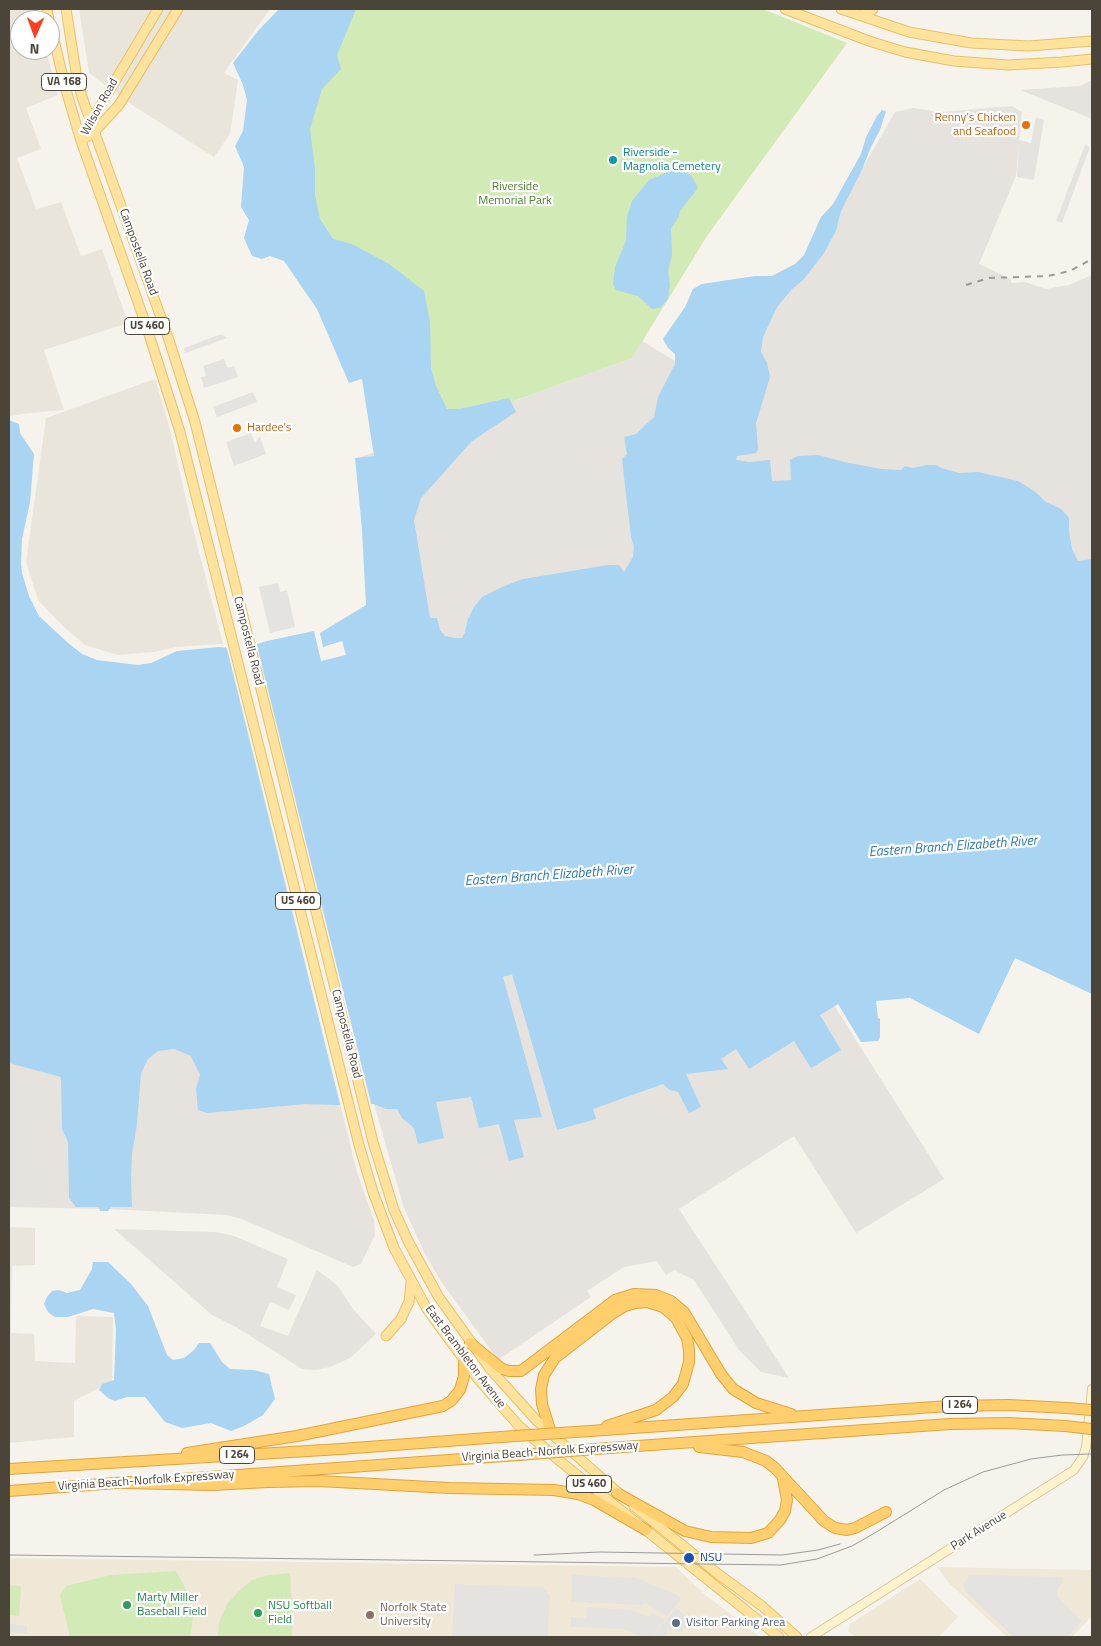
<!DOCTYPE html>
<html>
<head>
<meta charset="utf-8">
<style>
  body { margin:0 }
  #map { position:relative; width:1101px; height:1646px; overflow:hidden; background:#f6f3ec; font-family:"Titillium Web",sans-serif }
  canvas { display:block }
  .frame { position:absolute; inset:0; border:10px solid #4b4439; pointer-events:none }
  .north { position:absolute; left:10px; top:10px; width:50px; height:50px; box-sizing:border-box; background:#fff; border:1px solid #b7b4b0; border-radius:50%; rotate:182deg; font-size:14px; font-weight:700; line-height:20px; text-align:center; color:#4b4439 }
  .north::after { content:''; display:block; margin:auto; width:18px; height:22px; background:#fc3f1d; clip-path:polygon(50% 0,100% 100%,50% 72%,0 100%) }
</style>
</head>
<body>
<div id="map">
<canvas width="1101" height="1646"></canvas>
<div class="frame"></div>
<div class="north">N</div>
</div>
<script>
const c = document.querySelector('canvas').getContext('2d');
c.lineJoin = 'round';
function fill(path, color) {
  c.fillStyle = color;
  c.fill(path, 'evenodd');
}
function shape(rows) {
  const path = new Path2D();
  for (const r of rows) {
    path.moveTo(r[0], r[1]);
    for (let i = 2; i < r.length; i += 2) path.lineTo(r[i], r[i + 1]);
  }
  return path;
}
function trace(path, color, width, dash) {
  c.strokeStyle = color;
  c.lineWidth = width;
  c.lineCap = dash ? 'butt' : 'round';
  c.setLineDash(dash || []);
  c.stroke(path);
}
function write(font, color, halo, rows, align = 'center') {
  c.font = font + ' "Titillium Web",sans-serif';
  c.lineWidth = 4.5;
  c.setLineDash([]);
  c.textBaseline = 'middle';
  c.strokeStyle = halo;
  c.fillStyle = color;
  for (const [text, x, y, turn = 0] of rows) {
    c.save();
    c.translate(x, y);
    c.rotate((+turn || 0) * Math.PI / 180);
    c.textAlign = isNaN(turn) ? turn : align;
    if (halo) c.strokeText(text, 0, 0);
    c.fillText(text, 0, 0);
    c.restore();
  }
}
fill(shape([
  [9,9,38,9,40,20,20,20,20,50,46,50,58,95,26,108,41,149,17,158,36,209,61,202,81,256,102,249,128,323,44,350,64,410,20,414,9,417],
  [79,9,270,9,224,73,238,80,230,134,214,157,129,103,89,73],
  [155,379,171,433,190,517,223,644,176,647,154,652,118,655,85,645,63,626,38,600,26,562,46,418],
  [9,1227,35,1228,35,1265,12,1266,11,1333,34,1334,35,1361,75,1363,76,1316,113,1317,112,1381,74,1401,74,1437,9,1443]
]), '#eae5da');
fill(shape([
  [1092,80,1092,119,1020,90,1080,86],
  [1012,106,1022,112,1016,176,979,264,1011,279,1011,283,1025,282,1046,289,1069,285,1092,275,1092,704,376,781,358,458,632,358,642,341,700,376,823,236,895,112,913,108,941,112],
  [806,961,944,1179,856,1233,794,1136,679,1209,789,1378,761,1372,739,1350,694,1280,674,1270,666,1275,657,1261,624,1267,587,1291,591,1297,498,1360,440,1280,425,1254,404,1208,374,1104,503,976,512,974],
  [9,963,315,1003,357,1172,374,1220,375,1235,361,1264,353,1267,242,1219,227,1215,108,1209,9,1207],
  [114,1229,215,1232,234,1236,288,1259,277,1287,296,1295,289,1310,270,1302,260,1326,288,1336,317,1270,338,1286,353,1309,376,1334,350,1358,330,1367,316,1370,302,1369,236,1327,212,1315]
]), '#e6e2dd');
fill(shape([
  [9,1558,676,1567,703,1593,760,1637,9,1637],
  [937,1567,1092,1570,1092,1616,1072,1637,1007,1637,949,1583],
  [920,1579,958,1617,939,1637,856,1637,848,1631,850,1624]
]), '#efe8d6');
fill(shape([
  [344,9,763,9,847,43,707,236,632,358,409,439,320,233,304,149],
  [176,1571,190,1597,193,1617,190,1637,70,1637,60,1595,66,1586,111,1575],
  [290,1573,291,1596,293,1601,292,1637,218,1637,219,1622,227,1604,240,1590,252,1580,268,1575],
  [9,1585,21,1586,19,1616,9,1615]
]), '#d2eab5');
fill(shape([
  [1036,117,1044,120,1034,180,1017,177,1019,140,1031,143],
  [1085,145,1090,147,1062,223,1056,221],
  [221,334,227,338,185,353,184,348],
  [224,359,228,368,234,366,238,377,204,388,201,377,206,376,203,366],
  [253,392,257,402,217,417,213,407],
  [251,433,255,443,260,436,266,454,234,466,226,442],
  [278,583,280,592,287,590,295,627,270,633,259,587],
  [572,1575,636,1578,675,1594,681,1599,667,1616,645,1603,642,1605,571,1602],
  [970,1575,1062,1577,1062,1584,1057,1590,1057,1596,1082,1621,1067,1637,1014,1637,966,1592,963,1585],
  [455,1584,543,1587,550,1596,548,1637,452,1637],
  [587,1607,631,1610,648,1617,652,1613,665,1620,651,1637,642,1637,624,1629,571,1627,571,1617,586,1618],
  [676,1608,691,1620,681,1633,673,1626,664,1637,652,1637],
  [9,1624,27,1625,27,1633,9,1632]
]), '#e5e3e0');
fill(shape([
  [279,9,356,9,337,55,341,69,322,89,310,129,315,169,315,195,320,219,333,239,352,244,389,264,424,291,430,322,431,368,436,386,447,409,459,409,509,398,516,412,472,441,421,498,414,520,430,618,437,618,440,630,445,636,455,638,462,638,465,632,468,619,474,607,482,597,502,587,523,579,608,565,619,565,624,572,633,557,634,547,631,537,622,459,627,454,624,437,636,434,654,417,658,397,675,364,675,354,668,348,663,339,685,307,693,289,702,284,755,276,772,276,795,264,804,255,821,217,833,204,861,154,866,137,877,116,882,110,886,111,880,130,871,147,861,172,841,211,836,231,824,253,803,280,792,289,777,307,763,337,761,352,767,363,770,377,756,423,758,449,756,453,737,456,736,460,749,462,770,460,772,481,791,480,790,460,798,456,818,455,844,462,881,469,901,470,905,466,913,468,927,465,936,465,941,468,959,473,978,472,1018,481,1034,491,1046,502,1061,509,1069,518,1069,531,1072,549,1078,561,1092,559,1092,994,1015,958,979,1034,910,998,876,1001,878,1018,880,1019,880,1037,878,1041,861,1042,838,1004,820,1015,841,1050,811,1068,794,1041,749,1069,736,1049,721,1059,728,1069,686,1074,701,1107,689,1113,678,1092,670,1090,663,1084,593,1109,596,1119,557,1130,512,974,503,977,542,1117,514,1120,524,1157,509,1161,499,1124,479,1128,471,1097,436,1102,444,1138,418,1144,414,1128,402,1118,397,1109,386,1109,374,1104,338,1105,305,1104,207,1113,198,1110,196,1089,200,1075,191,1056,174,1049,158,1051,148,1059,141,1073,137,1124,132,1154,131,1178,132,1207,111,1207,108,1211,100,1211,99,1207,76,1207,69,1198,68,1142,62,1129,61,1077,9,1063,9,420,19,424,20,433,34,454,30,502,22,539,21,564,22,573,29,596,39,616,67,642,82,654,97,660,138,665,151,663,177,651,219,647,240,649,267,641,314,631,321,661,346,655,342,641,323,647,320,633,366,605,362,529,355,458,374,456,362,379,349,383,317,309,284,261,270,256,262,259,252,256,244,238,249,220,241,207,244,167,235,146,243,131,247,100,243,85,233,63,257,32],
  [673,170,679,170,691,175,698,188,680,211,679,216,671,229,672,255,668,271,670,285,668,299,660,308,652,309,638,296,616,290,613,284,615,267,626,241,627,217,632,201,649,180],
  [93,1262,108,1262,131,1284,148,1306,167,1355,173,1360,184,1358,194,1350,199,1343,210,1343,222,1362,230,1369,254,1370,269,1374,275,1399,263,1415,244,1426,231,1431,211,1423,182,1428,165,1422,145,1397,127,1397,115,1401,108,1398,99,1390,102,1384,114,1380,116,1330,114,1313,93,1309,68,1317,55,1317,48,1312,44,1304,47,1297,52,1291,59,1290,67,1293,80,1290,92,1269]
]), '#a9d4f2');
fill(shape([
  [256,642,372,1107,341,1108,226,645,240,647]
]), '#f6f3ec');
const secondary = shape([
  [811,1637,1074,1470,1083,1457,1086,1447,1092,1389]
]);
const primary = shape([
  [47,9,49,20],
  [66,9,76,72,82,97,169,340,195,422,373,1142,394,1210,408,1241,438,1296,491,1370,537,1421,622,1496],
  [785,9,869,41,905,52,932,57,954,61,1008,65,1062,62,1092,59],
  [841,9,909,32,971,43,1029,46,1092,41],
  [858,15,868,14,873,9],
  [50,23,66,90,81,141,146,325,180,432,359,1145,373,1192,394,1248,427,1309,478,1379,519,1426,561,1462,779,1637],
  [90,123,158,9],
  [81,141,95,131,119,105,178,9],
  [386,1336,401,1319,406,1308,409,1302,411,1282],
  [634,1506,718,1574,762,1606,797,1637]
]);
const motorway = shape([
  [470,1343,502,1369,509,1371,521,1371,615,1300,634,1294,656,1295,671,1301,684,1312,721,1374,733,1389,756,1403,791,1414],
  [590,1431,949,1406,1009,1405,1067,1408],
  [551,1433,542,1404,541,1389,544,1375,555,1358,613,1313,625,1306,636,1303,647,1302,663,1307,676,1318,687,1338,689,1350,689,1362,683,1384,673,1397,656,1410,607,1426],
  [699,1447,743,1452,766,1461,775,1468,824,1521,835,1528,847,1530,855,1528,886,1512],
  [609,1448,950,1424,1008,1423,1065,1426],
  [187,1453,297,1436,443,1406,451,1401,460,1390,464,1376,464,1360],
  [9,1469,341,1449,501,1437],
  [182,1479,519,1455],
  [123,1483,212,1485,268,1482,319,1481,449,1488,554,1490,578,1494,594,1500,646,1530],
  [9,1491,130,1482],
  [617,1493,685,1531,711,1537,751,1538,768,1533,780,1520,785,1511,787,1500,783,1479]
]);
trace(secondary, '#d6c79b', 10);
trace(primary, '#e6c16a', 11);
trace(motorway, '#e0a43c', 12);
trace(secondary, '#fff3cd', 8);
trace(primary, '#ffe39c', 9);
trace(motorway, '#ffcf6e', 10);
trace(shape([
  [9,1555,781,1565,817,1559,852,1546,873,1534,944,1490,983,1472,1031,1459,1062,1455,1092,1454],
  [534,1555,600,1552,782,1555,818,1550,840,1544]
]), '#9a9a9a', 1);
trace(shape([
  [966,285,989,278,1048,276,1070,271,1092,259]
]), '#9a9a9a', 2, [6, 6]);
const motorwayBridge = shape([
  [1067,1408,1092,1410],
  [1065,1426,1092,1429],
  [501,1437,590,1431],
  [519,1455,609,1448]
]);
trace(motorwayBridge, '#e0a43c', 12, []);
trace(motorwayBridge, '#ffcf6e', 10);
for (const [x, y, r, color] of [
  [1026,125,5,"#e8710a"],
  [613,160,5,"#0f9aa8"],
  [237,428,5,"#e8710a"],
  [689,1558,6,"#1a4fb4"],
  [127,1605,5,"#2e9e5b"],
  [258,1613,5,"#2e9e5b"],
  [370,1615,5,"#8d6e63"],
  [676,1623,5,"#5c6f8a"]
]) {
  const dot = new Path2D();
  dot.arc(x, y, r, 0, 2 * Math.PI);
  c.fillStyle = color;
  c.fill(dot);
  trace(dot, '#fff', 2);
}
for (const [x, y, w] of [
  [64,82,45],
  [147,326,45],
  [298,901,45],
  [960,1405,35],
  [237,1455,35],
  [589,1484,45]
]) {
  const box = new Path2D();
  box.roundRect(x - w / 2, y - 8.5, w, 17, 4);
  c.fillStyle = '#fff';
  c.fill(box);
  trace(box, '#4b4439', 1);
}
write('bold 11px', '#4b4439', null, [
  ["VA 168",64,82],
  ["US 460",147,326],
  ["US 460",298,901],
  ["I 264",960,1405],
  ["I 264",237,1455],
  ["US 460",589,1484]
]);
write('12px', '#4b4439', '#fff', [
  ["Wilson Road",100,107,-61],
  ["Campostella Road",138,252,70],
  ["Campostella Road",248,641,76],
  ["Campostella Road",346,1034,76],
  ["East Brambleton Avenue",465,1357,53],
  ["Virginia Beach-Norfolk Expressway",550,1452,-4],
  ["Virginia Beach-Norfolk Expressway",146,1481,-4],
  ["Park Avenue",979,1531,-32]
]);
write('12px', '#c56008', '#fff', [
  ["Renny's Chicken",1016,118],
  ["and Seafood",1016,132],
  ["Hardee's",247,428,"left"]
], 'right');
write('12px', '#0d838f', '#fff', [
  ["Riverside -",623,153],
  ["Magnolia Cemetery",623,167]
], 'left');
write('12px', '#4a7f2a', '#fff', [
  ["Riverside",515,187],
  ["Memorial Park",515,201]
]);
write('12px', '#164399', '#fff', [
  ["NSU",700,1558]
], 'left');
write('12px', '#27864d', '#fff', [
  ["Marty Miller",137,1598],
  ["Baseball Field",137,1612],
  ["NSU Softball",268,1606],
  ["Field",268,1620]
], 'left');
write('12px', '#785e54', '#fff', [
  ["Norfolk State",380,1608],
  ["University",380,1622]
], 'left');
write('12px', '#4e5e75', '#fff', [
  ["Visitor Parking Area",686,1623]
], 'left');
write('italic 14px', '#2e7ab2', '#fff', [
  ["Eastern Branch Elizabeth River",953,847,-4],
  ["Eastern Branch Elizabeth River",549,876,-4]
]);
</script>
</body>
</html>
